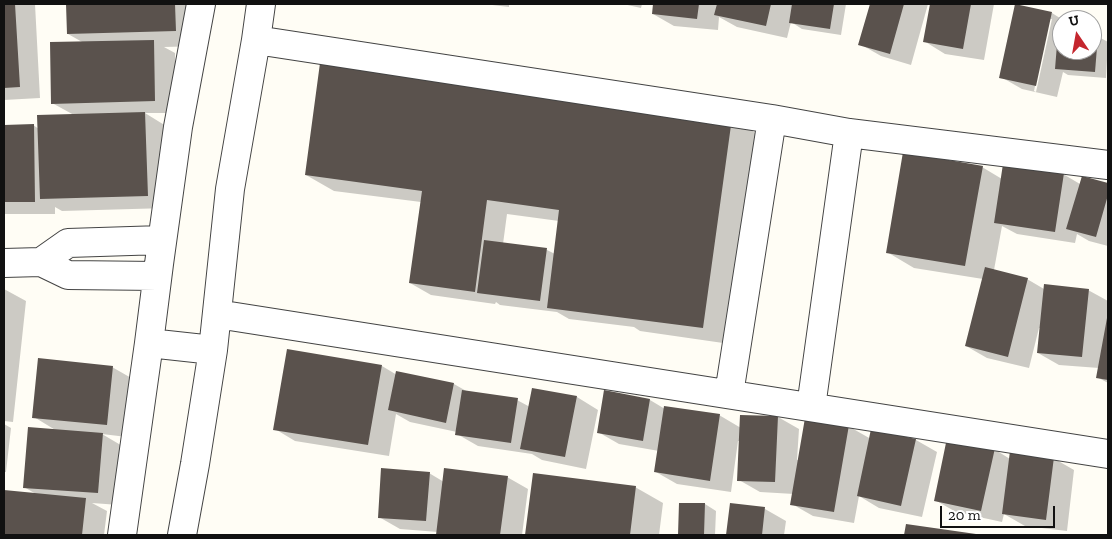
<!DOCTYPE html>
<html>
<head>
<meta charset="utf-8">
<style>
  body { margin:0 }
  #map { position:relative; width:1112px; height:539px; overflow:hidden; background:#fffdf5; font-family:"Zilla Slab",serif }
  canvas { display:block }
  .frame { position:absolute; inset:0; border:5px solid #111; pointer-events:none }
  .north { position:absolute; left:1052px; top:10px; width:50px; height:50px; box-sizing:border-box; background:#fff; border:1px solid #a0a0a0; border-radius:50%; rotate:348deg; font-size:14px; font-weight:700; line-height:20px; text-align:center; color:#111 }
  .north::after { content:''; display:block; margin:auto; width:18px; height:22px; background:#c4262e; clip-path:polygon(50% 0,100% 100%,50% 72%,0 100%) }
  .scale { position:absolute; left:940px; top:506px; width:115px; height:22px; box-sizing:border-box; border:2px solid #111; border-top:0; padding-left:6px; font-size:15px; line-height:18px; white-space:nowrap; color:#111; -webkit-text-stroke:4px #fff; paint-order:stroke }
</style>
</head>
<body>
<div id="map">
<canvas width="1112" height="539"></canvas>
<div class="frame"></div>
<div class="north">U</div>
<div class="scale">20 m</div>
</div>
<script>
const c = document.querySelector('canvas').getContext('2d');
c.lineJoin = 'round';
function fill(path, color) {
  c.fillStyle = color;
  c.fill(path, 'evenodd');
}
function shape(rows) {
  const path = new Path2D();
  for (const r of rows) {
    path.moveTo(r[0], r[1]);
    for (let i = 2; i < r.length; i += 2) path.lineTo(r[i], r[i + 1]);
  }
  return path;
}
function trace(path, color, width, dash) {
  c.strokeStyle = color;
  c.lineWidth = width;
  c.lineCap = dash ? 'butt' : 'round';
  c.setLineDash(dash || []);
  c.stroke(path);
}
fill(shape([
  [4,4,35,4,40,98,4,100],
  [67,4,202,4,203,46,164,47,175,53,175,113,145,113,166,126,168,208,62,211,55,207,55,214,4,214,4,126,33,125,39,129,74,115,52,103,84,43,68,34],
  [484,4,509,4,509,7],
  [623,4,642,4,641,8],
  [654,4,846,4,841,35,802,29,791,22,787,38,737,27,719,17,718,30,674,26,653,14],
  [871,4,928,4,911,65,881,56,860,44],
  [931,4,994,4,984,60,945,54,924,41],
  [1052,13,1063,20,1062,20,1062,50,1092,50,1092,36,1097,36,1108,42,1106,78,1068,75,1063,72,1057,97,1022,89,1001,77],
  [1049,19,1052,19,1036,92,1034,91],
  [732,119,759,135,730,344,640,331,634,327,569,319,557,312,500,305,496,302,495,304,431,295,410,283,421,202,334,191,306,175],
  [507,214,559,221,555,254,547,250,503,244],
  [982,167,1002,179,1063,174,1080,184,1082,177,1108,185,1108,246,1089,241,1077,234,1075,243,1017,234,1002,226,994,270,1027,279,1044,289,1088,290,1108,301,1108,383,1097,377,1099,368,1059,365,1038,353,1041,328,1039,328,1029,368,987,358,966,346,983,279,914,268,887,252],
  [4,289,26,301,13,422,4,421],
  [382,366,397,375,454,384,468,392,517,400,530,407,577,397,598,410,586,469,542,460,532,454,478,446,457,434,457,432,410,422,396,414,389,456,295,441,275,429],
  [112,367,133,379,127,437,102,434,124,447,119,505,92,503,107,511,104,535,4,535,4,491,36,494,24,487,57,431,34,417],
  [605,392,650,400,665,409,719,415,741,428,778,417,799,429,797,460,799,460,848,426,871,439,916,440,937,452,922,517,879,508,859,496,854,523,813,516,792,504,794,494,760,492,739,480,740,441,738,441,731,492,677,484,656,472,659,451,619,444,598,432],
  [4,424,11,428,6,472,4,472],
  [994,449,1010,459,1053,458,1074,470,1067,531,1025,526,1004,514,1002,522,956,512,935,500],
  [429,473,444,482,507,477,528,489,522,535,437,535,438,532,400,529,379,517],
  [534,475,635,487,663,503,659,535,527,535],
  [680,504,705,504,716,511,715,535,680,535],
  [731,505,765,509,786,521,784,535,728,535],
  [907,525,972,535,973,535,906,535]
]), '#0003');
fill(shape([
  [4,4,15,4,20,87,4,88],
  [66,4,175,4,176,31,67,34],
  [653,4,699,4,697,19,652,14],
  [717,4,771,4,766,26,714,15],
  [792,4,834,4,830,29,789,23],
  [870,4,904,4,890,54,858,45],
  [930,4,971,4,963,49,923,42],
  [1015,4,1052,12,1036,86,999,78],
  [1058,32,1062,33,1062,50,1092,50,1092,34,1098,35,1095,72,1055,69],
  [154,40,155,101,51,104,50,42],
  [320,63,732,118,703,328,547,308,559,210,487,200,475,292,409,283,422,191,305,175],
  [145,112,148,196,40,199,37,115],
  [34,124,35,202,4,202,4,125],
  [903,152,983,166,965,266,886,253],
  [1003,164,1064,173,1055,232,994,223],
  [1082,176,1108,183,1108,195,1096,237,1066,229],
  [484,240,547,248,540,301,477,293],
  [985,267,1028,278,1008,357,965,346],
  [1044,284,1089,289,1082,357,1037,353],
  [1107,318,1108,318,1108,380,1096,378],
  [287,349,382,365,368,445,273,430],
  [38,358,113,366,107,425,32,418],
  [396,371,454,383,446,423,388,410],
  [532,388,577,396,565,457,520,449],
  [462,390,518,398,511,443,455,435],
  [604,390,650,399,643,441,597,433],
  [664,406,720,414,710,481,654,472],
  [740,415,778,416,775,482,737,481],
  [805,418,849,425,834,512,790,505],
  [28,427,103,433,98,493,23,488],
  [871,429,916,439,901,506,857,496],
  [947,438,995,448,981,511,934,501],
  [1010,451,1054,457,1046,520,1002,514],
  [381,468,430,472,426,521,378,518],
  [444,468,508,476,500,535,436,535],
  [533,473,636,486,630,535,525,535],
  [4,490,86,498,82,535,4,535],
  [679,503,705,503,704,535,678,535],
  [730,503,765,507,762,535,726,535],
  [906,524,976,534,976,535,904,535]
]), '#5a524d');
const street = shape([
  [256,40,772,119,849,133,1108,165],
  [41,262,68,243,162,240],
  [4,263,41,262,68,275,157,276],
  [217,314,1108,454],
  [149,343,213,350],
  [729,394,772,119],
  [811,407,849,133],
  [122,535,149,343,159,264,178,127,201,4],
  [182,535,195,464,213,350,230,189,256,40,261,4]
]);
trace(street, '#444', 30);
trace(street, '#fff', 28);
</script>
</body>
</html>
